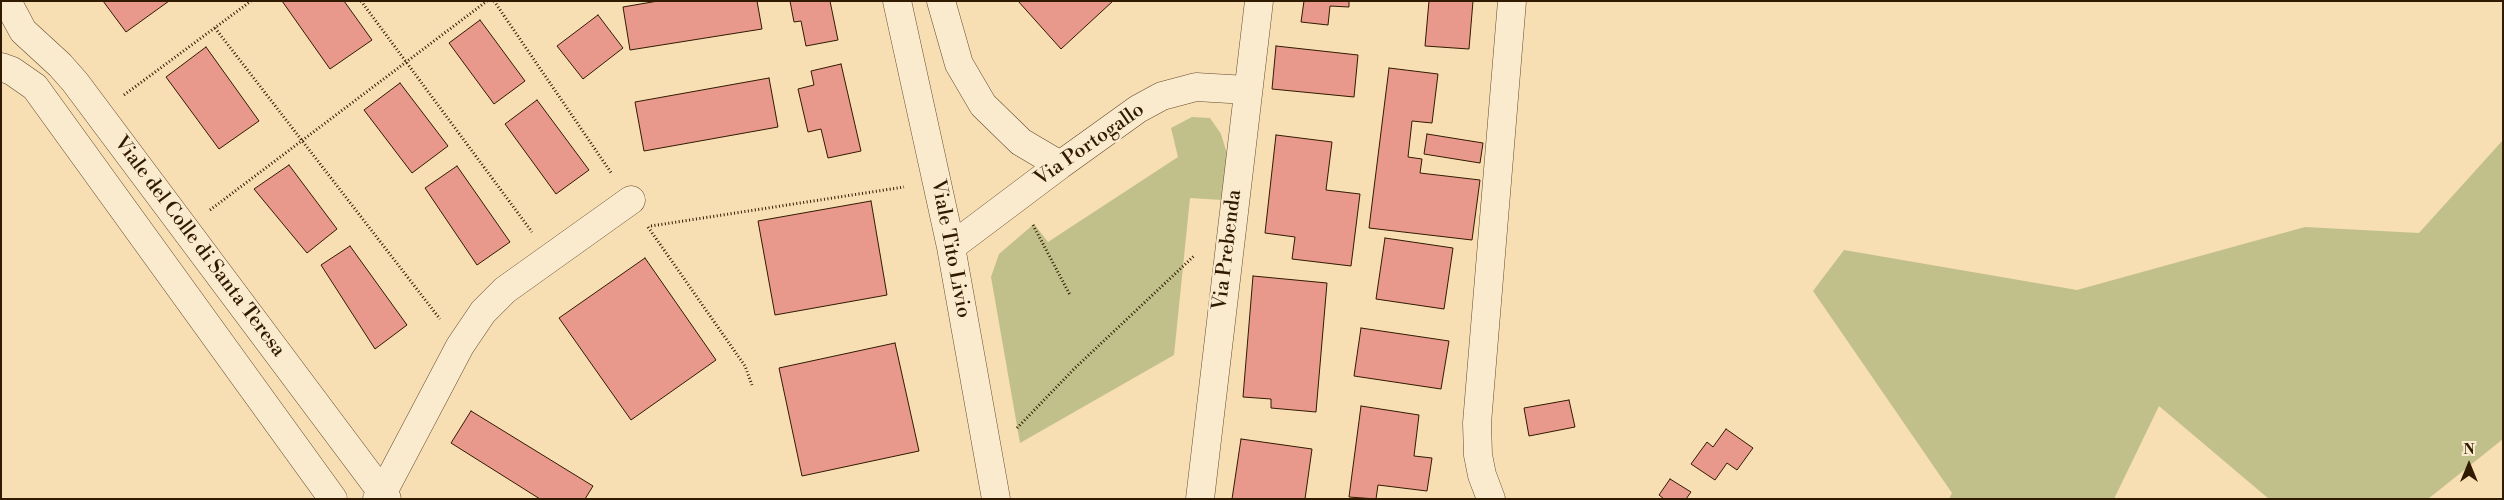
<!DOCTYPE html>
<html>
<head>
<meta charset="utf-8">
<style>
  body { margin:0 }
  #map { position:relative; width:2504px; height:500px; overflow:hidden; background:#f7deb3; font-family:"Libre Bodoni",serif }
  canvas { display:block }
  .frame { position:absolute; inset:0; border:2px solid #301a00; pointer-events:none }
  .north { position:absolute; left:2444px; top:440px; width:50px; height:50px; -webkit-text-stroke:4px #faeace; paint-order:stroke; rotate:0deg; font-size:14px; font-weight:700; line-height:20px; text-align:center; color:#301a00 }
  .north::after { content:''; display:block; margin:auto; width:18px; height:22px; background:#301a00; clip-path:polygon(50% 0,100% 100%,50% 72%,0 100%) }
</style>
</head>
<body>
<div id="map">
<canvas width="2504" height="500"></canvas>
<div class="frame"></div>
<div class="north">N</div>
</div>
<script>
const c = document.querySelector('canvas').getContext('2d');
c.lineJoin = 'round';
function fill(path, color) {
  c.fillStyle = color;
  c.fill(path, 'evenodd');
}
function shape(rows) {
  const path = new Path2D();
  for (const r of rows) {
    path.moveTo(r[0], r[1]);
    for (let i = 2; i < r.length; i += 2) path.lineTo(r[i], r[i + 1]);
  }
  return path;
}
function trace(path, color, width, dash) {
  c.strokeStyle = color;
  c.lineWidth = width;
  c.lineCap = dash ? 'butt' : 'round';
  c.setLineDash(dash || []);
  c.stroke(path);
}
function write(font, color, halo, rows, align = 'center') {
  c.font = font + ' "Libre Bodoni",serif';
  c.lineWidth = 4.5;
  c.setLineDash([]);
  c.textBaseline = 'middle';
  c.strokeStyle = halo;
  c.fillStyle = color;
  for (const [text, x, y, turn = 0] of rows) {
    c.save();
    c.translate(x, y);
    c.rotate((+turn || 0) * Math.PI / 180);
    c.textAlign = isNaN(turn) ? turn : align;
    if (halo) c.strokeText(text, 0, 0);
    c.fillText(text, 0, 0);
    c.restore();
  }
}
fill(shape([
  [1192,117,1210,118,1221,134,1228,157,1222,200,1190,198,1174,355,1020,443,991,277,999,254,1034,224,1048,242,1178,157,1171,128],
  [2503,140,2503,439,2428,499,2269,499,2159,406,2114,499,1949,499,1952,493,1813,291,1844,250,2077,290,2305,227,2419,233]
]), '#c1c08a');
const building = shape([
  [103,1,169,1,126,32,103,1],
  [282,1,344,1,372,40,330,69,282,1],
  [658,1,757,1,762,29,630,50,623,7,658,1],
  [790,1,830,1,838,40,806,46,801,21,794,22,790,1],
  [1018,1,1113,1,1061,49,1018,1],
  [1304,1,1349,1,1349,7,1330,6,1328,25,1301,22,1304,1],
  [1429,1,1473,1,1469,49,1425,46,1429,1],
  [598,15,623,48,583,79,557,46,598,15],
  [480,20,525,81,494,104,449,43,480,20],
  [1276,46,1358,55,1354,97,1272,89,1276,46],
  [206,47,259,121,219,149,166,77,206,47],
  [841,64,861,151,828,158,821,129,808,132,798,89,814,85,811,71,841,64],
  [1389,68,1438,74,1432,123,1412,121,1408,157,1422,159,1420,173,1480,180,1472,240,1369,228,1389,68],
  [769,78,778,127,644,151,635,102,769,78],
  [400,83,448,146,412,173,364,110,400,83],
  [537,100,589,170,556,194,505,124,537,100],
  [1427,134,1483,143,1480,163,1424,154,1427,134],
  [1276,135,1332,142,1326,190,1360,194,1351,266,1292,259,1295,237,1265,233,1276,135],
  [289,165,337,229,307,253,254,189,289,165],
  [457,166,510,242,477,265,425,188,457,166],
  [871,201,887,295,775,315,758,221,871,201],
  [1385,238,1453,248,1444,309,1376,299,1385,238],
  [350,246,407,325,375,349,321,265,350,246],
  [645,258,716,360,631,420,559,318,645,258],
  [1253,276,1327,283,1316,412,1271,408,1271,399,1243,397,1253,276],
  [1361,328,1449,341,1441,389,1354,376,1361,328],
  [895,343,919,451,802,476,779,368,895,343],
  [1569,400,1575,427,1529,436,1524,408,1569,400],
  [1361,406,1419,415,1414,456,1432,458,1427,491,1378,485,1376,499,1349,497,1361,406],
  [471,411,593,486,585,499,540,499,451,443,471,411],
  [1726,429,1753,448,1737,470,1727,463,1715,480,1691,464,1707,442,1713,447,1726,429],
  [1241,439,1312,449,1305,499,1232,499,1241,439],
  [1670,479,1691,492,1686,499,1664,499,1659,495,1670,479]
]);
fill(building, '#e9998b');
trace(building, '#301a00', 1);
const minor = shape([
  [7,1,23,31,60,65,75,82,387,499],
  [897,1,951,247,996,499],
  [941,1,959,64,983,105,1021,142,1060,165],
  [1,67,12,71,35,87,333,499],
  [951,247,1060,165,1138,109,1162,96,1196,87,1247,90],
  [377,499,382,494,460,346,483,312,505,290,631,200],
  [1200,499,1259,1],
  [1491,499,1482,475,1478,455,1477,423,1512,1]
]);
trace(minor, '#624b2d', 29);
trace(shape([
  [361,1,532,232],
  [494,1,612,174],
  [215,28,440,319],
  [124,95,251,1],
  [210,210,487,1],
  [1033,225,1070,295],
  [651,226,904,187],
  [648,227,745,366,752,385],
  [1017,428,1075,368,1195,255]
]), '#301a00', 3, [1, 2.5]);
trace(minor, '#faeace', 28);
write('20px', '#301a00', '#faeace', [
  ["Via Portogallo",1090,145,-35],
  ["Viale del Colle di Santa Teresa",199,247,53],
  ["Viale Tito Livio",950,249,79],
  ["Via Prebenda",1228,250,-83]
]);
</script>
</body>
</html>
